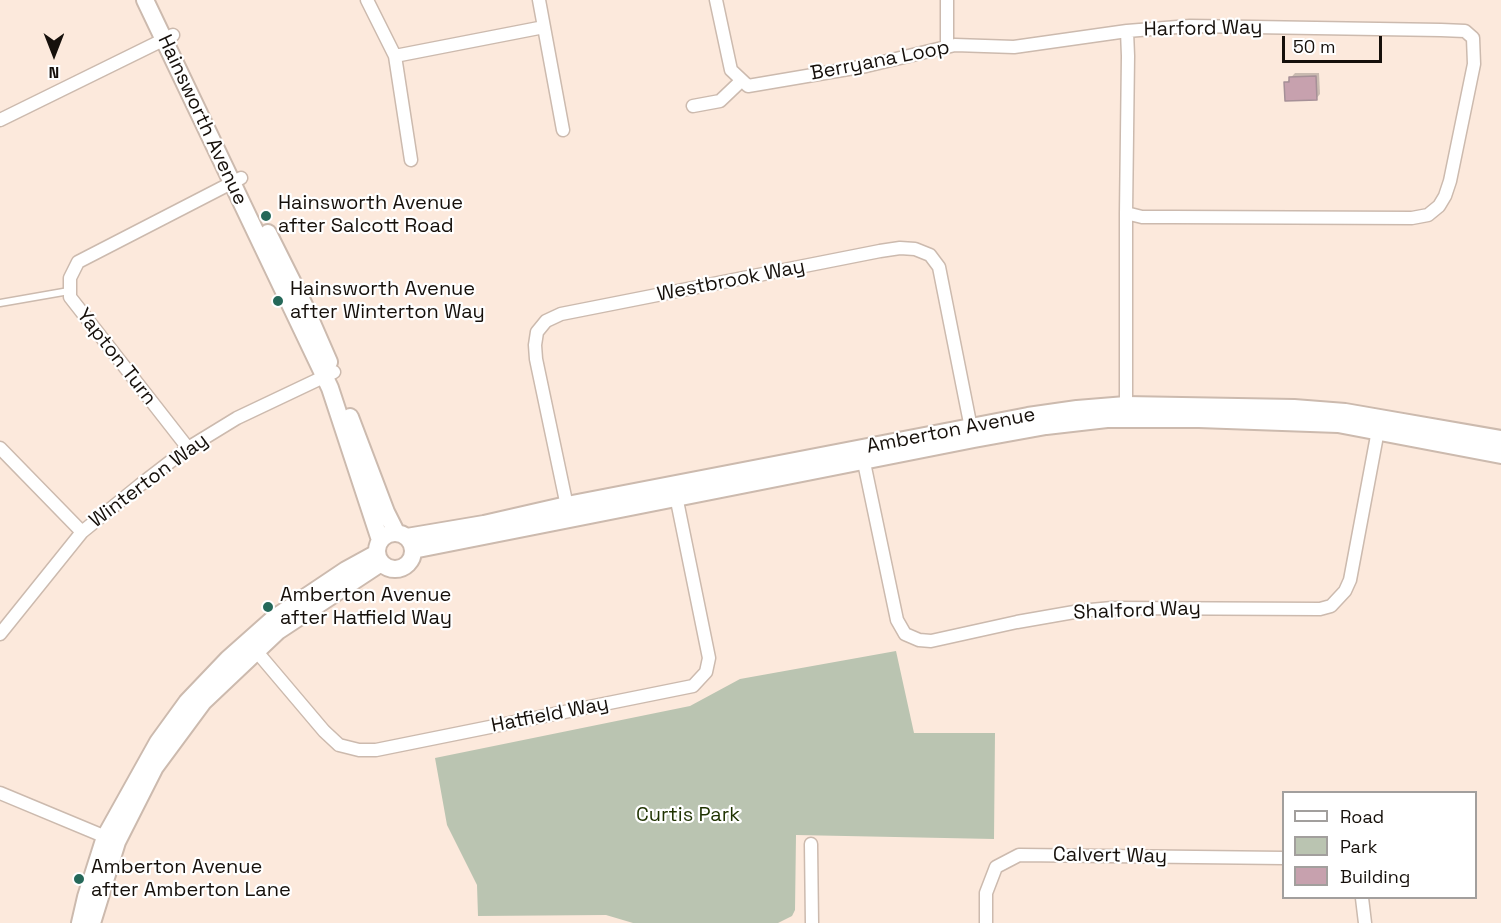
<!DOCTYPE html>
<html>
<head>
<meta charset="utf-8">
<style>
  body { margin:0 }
  #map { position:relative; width:1501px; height:923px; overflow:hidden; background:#fce9dc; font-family:"Space Grotesk",sans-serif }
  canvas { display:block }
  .legend { position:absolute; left:1282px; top:791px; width:195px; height:108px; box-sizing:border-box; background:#fff; border:2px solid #a29f9d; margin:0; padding:8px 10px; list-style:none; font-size:18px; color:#16100b }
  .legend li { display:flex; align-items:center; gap:12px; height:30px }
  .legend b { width:30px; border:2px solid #a29f9d }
  .north { position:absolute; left:24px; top:24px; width:60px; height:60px; -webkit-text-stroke:4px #fff; paint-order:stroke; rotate:180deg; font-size:16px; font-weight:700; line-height:24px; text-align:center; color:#16100b }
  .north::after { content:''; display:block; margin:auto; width:21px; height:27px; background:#16100b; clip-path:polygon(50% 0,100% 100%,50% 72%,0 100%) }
  .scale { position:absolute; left:1282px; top:36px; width:100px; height:27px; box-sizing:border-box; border:3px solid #16100b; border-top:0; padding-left:8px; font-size:18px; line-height:21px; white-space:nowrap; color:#16100b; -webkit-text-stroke:4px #fff; paint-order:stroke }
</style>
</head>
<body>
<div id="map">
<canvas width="1501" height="923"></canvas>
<ul class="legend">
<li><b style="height:8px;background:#fff"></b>Road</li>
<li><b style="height:16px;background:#bac4b1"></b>Park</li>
<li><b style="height:16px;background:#c7a1ae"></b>Building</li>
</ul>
<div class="north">N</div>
<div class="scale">50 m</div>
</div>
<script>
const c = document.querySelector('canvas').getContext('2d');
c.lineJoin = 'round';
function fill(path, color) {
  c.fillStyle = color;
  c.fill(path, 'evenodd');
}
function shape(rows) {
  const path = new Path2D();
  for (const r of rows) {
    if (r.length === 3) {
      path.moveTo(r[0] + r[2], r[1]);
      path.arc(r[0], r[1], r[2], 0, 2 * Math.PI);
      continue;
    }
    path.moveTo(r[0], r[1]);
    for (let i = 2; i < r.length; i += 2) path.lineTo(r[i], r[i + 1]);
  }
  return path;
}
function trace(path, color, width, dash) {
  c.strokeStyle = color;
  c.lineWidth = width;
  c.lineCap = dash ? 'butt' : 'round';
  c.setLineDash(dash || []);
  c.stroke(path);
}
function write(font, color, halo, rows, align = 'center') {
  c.font = font + ' "Space Grotesk",sans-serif';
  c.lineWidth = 4.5;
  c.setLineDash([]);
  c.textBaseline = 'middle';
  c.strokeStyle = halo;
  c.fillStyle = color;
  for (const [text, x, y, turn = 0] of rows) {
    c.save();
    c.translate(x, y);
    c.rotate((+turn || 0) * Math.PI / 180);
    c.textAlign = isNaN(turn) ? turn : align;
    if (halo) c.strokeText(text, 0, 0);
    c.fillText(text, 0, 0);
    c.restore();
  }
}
fill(shape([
  [896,651,914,733,995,733,994,839,796,835,795,910,792,916,778,923,633,923,606,915,478,916,477,885,447,825,435,758,690,706,740,679]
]), '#bac4b1');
fill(shape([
  [1295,73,1319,73,1320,94,1316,99,1286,83]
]), '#0003');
const building = shape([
  [1316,76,1317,100,1285,101,1284,82,1289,82,1289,77,1316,76]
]);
fill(building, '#c7a1ae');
trace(building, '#a69097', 1.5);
const service = shape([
  [0,303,69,291]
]);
const minor = shape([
  [367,0,395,56,411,160],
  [539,0,563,130],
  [716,0,731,70,748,86,866,66,955,45,1014,47,1127,31],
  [947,0,947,47],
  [395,56,544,27],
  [693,106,720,101,741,81],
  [0,120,173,35],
  [1126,412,1126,213,1128,56,1127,31,1190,26,1441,30,1465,31,1473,38,1474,64,1450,181,1445,196,1439,206,1428,215,1412,218,1172,217,1142,217,1126,213],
  [0,448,82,532],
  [188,448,70,297,70,278,78,262,241,178],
  [862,453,897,620,905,634,919,640,931,641,1017,622,1080,611,1112,608,1320,609,1331,606,1345,591,1350,580,1379,425],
  [568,511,536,359,535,345,537,332,546,321,561,314,880,251,900,248,915,249,930,255,939,267,972,433],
  [0,634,82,532,140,485,188,448,237,418,334,372],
  [252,646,324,731,339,745,359,750,376,750,693,686,706,672,709,658,675,491],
  [0,793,113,840],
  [811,844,812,923],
  [1362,898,1365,923],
  [986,923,986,893,996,867,1019,855,1284,858]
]);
const tertiary = shape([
  [145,0,330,388,380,540],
  [268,233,305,307,329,362],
  [350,417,386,512,396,532],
  [395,551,18],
  [407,537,484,524,567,505,1028,416,1077,409,1126,405,1294,408,1345,412,1501,439],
  [413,550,974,439,1046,426,1107,419,1199,419,1338,424,1501,455],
  [80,923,86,897,105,837,158,742,187,702,228,659,273,619,346,570,377,553],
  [92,923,117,842,155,767,203,702,278,631,381,563]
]);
trace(service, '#ccbaae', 9);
trace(minor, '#ccbaae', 15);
trace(tertiary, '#ccbaae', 20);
trace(service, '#fff', 6);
trace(minor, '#fff', 12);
trace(tertiary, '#fff', 16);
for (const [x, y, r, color] of [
  [266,216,6,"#256859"],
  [278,301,6,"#256859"],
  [268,607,6,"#256859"],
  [79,879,6,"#256859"]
]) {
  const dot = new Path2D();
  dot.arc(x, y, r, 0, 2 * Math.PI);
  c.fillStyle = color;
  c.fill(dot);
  trace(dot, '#fff', 2);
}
write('20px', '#16100b', '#fff', [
  ["Harford Way",1203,29,-1],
  ["Berryana Loop",880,61,-11],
  ["Hainsworth Avenue",202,120,65],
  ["Westbrook Way",731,281,-11],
  ["Yapton Turn",116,357,52],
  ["Amberton Avenue",951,431,-11],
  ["Winterton Way",149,481,-37],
  ["Shalford Way",1137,611,-2],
  ["Hatfield Way",550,715,-11],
  ["Calvert Way",1110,856,1]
]);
write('20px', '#16100b', '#fff', [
  ["Hainsworth Avenue",278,204],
  ["after Salcott Road",278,227],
  ["Hainsworth Avenue",290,290],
  ["after Winterton Way",290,313],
  ["Amberton Avenue",280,596],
  ["after Hatfield Way",280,619],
  ["Amberton Avenue",91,868],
  ["after Amberton Lane",91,891]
], 'left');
write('20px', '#1f3300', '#fff', [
  ["Curtis Park",688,816]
]);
</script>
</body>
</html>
